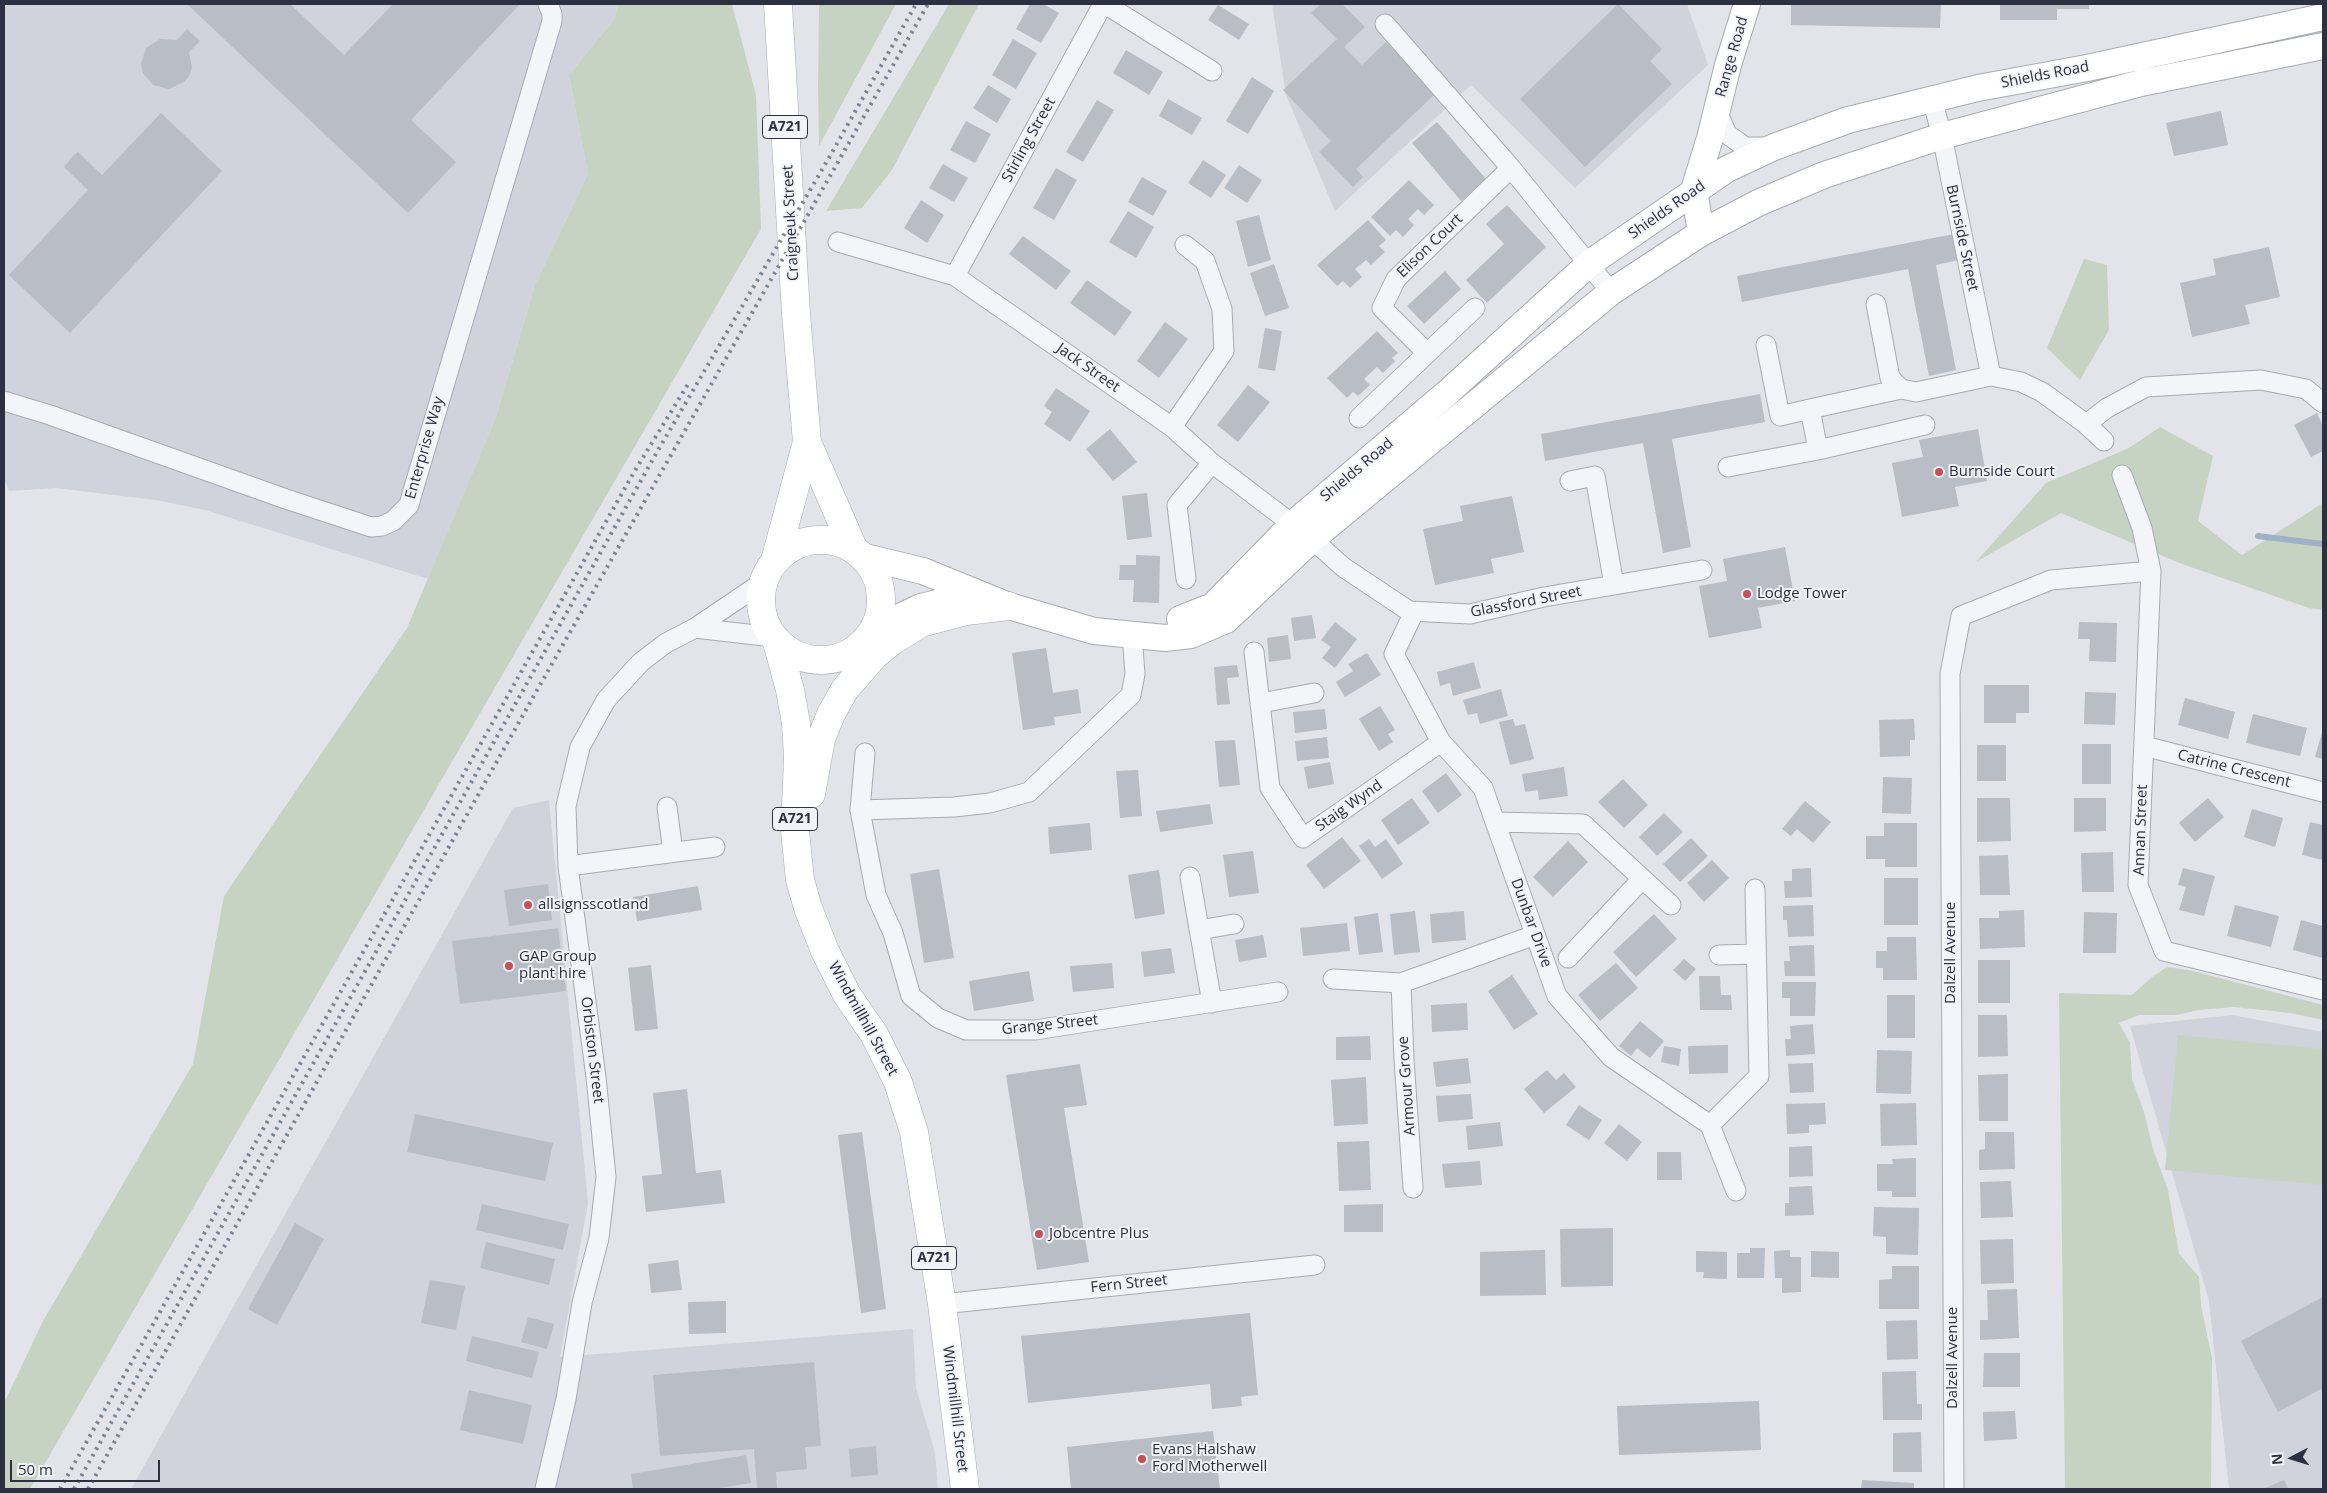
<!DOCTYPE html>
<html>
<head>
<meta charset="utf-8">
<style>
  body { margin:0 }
  #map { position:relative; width:2327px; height:1493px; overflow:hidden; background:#e2e4e9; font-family:"Open Sans",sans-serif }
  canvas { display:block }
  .frame { position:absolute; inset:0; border:5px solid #2b3140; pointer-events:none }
  .north { position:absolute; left:2267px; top:1433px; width:50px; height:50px; -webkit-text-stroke:4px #f1f3f7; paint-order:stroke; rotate:265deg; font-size:14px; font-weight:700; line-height:20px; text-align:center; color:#2b3140 }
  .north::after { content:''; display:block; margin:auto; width:18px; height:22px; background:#2b3140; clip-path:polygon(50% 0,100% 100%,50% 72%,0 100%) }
  .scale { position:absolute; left:10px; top:1460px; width:150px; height:22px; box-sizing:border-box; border:2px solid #2b3140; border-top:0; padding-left:6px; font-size:15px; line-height:18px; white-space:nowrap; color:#2b3140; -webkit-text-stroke:4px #f1f3f7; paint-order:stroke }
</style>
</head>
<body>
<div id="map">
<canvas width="2327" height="1493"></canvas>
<div class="frame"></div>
<div class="north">N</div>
<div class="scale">50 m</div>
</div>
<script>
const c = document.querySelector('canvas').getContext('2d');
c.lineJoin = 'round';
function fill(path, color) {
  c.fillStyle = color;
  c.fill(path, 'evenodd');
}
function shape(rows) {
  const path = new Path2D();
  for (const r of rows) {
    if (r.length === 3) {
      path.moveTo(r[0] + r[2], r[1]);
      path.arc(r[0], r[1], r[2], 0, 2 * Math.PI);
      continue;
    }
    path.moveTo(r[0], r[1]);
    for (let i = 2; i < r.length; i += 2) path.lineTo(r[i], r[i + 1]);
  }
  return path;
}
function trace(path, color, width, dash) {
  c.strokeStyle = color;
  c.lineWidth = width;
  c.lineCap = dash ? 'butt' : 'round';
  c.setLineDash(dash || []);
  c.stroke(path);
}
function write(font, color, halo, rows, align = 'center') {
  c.font = font + ' "Open Sans",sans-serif';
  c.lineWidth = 4;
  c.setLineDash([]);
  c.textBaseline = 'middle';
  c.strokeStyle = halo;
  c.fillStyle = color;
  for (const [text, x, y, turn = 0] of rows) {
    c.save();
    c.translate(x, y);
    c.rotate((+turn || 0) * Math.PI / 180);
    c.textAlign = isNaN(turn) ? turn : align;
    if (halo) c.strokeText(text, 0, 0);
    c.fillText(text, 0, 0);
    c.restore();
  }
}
fill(shape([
  [4,4,618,4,615,18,569,75,588,174,535,285,496,417,428,579,205,510,156,500,55,488,9,491,4,478],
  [1272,4,1687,4,1708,65,1575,188,1471,85,1335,211,1286,95],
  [549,800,588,1203,560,1357,913,1329,916,1388,935,1453,938,1489,131,1489,513,808],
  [2232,1015,2323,1032,2323,1489,2229,1489,2209,1301,2130,1026]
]), '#d0d3db');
fill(shape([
  [618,4,732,4,756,95,761,229,30,1489,4,1489,4,1403,43,1321,193,1064,224,896,407,628,496,417,535,285,588,174,569,75,615,18],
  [819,4,896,4,819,146,818,89],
  [949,4,979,4,892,170,862,208,826,211],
  [2084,259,2107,265,2109,330,2080,380,2047,348],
  [2160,427,2213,456,2198,521,2242,555,2323,503,2323,610,2309,608,2182,564,2061,513,1976,562,2046,483,2129,448],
  [2167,967,2193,971,2323,1005,2323,1020,2291,1013,2234,1007,2199,1010,2176,1015,2139,1015,2119,1023,2130,1043,2132,1079,2144,1112,2153,1149,2168,1190,2179,1254,2199,1277,2201,1305,2212,1358,2211,1489,2065,1489,2059,993,2132,995,2152,977],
  [2178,1035,2323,1049,2323,1185,2165,1170]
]), '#c6d3c3');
trace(shape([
  [2258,536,2323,544]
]), '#9fb0c7', 6);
fill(shape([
  [187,4,290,4,344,55,393,4,520,4,411,120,456,162,408,213],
  [1030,4,1043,4,1059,13,1041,43,1016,29],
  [1321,4,1342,4,1365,27,1344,47,1362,65,1386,42,1436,93,1356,169,1363,177,1353,187,1319,152,1331,141,1283,90,1337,39,1311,13],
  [1618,4,1662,49,1650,61,1672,84,1585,167,1520,99],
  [1791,4,1941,4,1940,28,1791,25],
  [2000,4,2089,4,2089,9,2057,9,2057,20,2000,20],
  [1218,5,1249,24,1239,40,1208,20],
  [187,29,200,41,189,52,192,68,189,76,184,82,169,89,153,85,143,73,141,64,146,48,160,39,177,40],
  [1013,39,1037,53,1016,89,992,75],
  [1126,50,1163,72,1149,95,1113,73],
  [1252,77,1274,91,1248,134,1226,121],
  [988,85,1011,99,997,123,973,108],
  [1168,99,1202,118,1192,135,1159,116],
  [1097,100,1114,110,1083,162,1066,152],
  [2221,111,2228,145,2174,156,2166,123],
  [161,113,222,171,70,333,9,275,88,190,64,167,71,158,78,152,102,175],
  [966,121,991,134,975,163,950,150],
  [1437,122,1486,179,1461,201,1412,143],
  [1203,160,1226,175,1211,198,1188,183],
  [943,164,968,178,954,202,929,188],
  [1239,165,1262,180,1247,203,1224,188],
  [1056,168,1077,180,1054,220,1033,208],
  [1142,177,1167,191,1153,216,1128,202],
  [1409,180,1434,205,1424,215,1418,209,1408,219,1414,225,1403,237,1396,230,1390,236,1371,217],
  [921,200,944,215,927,243,904,228],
  [1507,205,1546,247,1487,303,1466,280,1504,244,1486,224],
  [1128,211,1154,227,1136,258,1109,242],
  [1259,215,1271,260,1248,267,1236,221],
  [1368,220,1386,240,1379,246,1385,252,1371,265,1366,260,1355,269,1362,277,1350,288,1343,281,1337,286,1317,265],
  [1954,234,1959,260,1936,265,1956,370,1929,376,1908,269,1742,302,1737,276],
  [1023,236,1071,271,1056,290,1009,254],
  [2269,247,2280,297,2245,305,2250,324,2192,337,2180,283,2216,275,2213,259],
  [1274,264,1289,308,1265,316,1250,273],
  [1445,271,1461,289,1424,324,1407,306],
  [1087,280,1132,312,1115,336,1070,303],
  [1165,322,1188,339,1159,378,1137,361],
  [1265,328,1282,331,1275,371,1258,368],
  [1377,331,1398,353,1392,358,1395,361,1383,373,1377,367,1364,379,1370,385,1358,396,1353,392,1347,398,1327,378],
  [1248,385,1270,402,1238,442,1217,425],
  [1056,388,1090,411,1070,442,1044,424,1052,412,1044,406],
  [1760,394,1765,422,1672,439,1691,547,1663,553,1643,443,1545,461,1541,434],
  [2317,413,2323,426,2323,451,2311,457,2294,425],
  [1110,429,1137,462,1113,481,1086,449],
  [1978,429,1987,481,1955,487,1959,506,1902,517,1892,463,1923,457,1919,440],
  [1147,493,1152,537,1127,540,1122,496],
  [1512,496,1524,552,1491,559,1494,573,1435,585,1423,529,1463,521,1460,506],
  [1785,547,1795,601,1758,608,1762,628,1709,638,1699,586,1727,581,1723,559],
  [1136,555,1160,556,1159,603,1133,602,1134,580,1119,580,1120,565,1136,565],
  [1312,615,1316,638,1294,641,1291,618],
  [1335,622,1357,639,1335,668,1322,658,1331,647,1321,640],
  [2079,622,2117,623,2116,662,2089,661,2090,639,2078,639],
  [1288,635,1291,659,1269,662,1267,638],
  [1046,648,1053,693,1078,689,1081,713,1054,717,1055,725,1023,730,1012,653],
  [1367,653,1381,675,1345,697,1336,682,1353,671,1348,664],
  [1474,662,1481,688,1453,696,1450,683,1440,686,1437,672],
  [1237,665,1239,677,1227,678,1230,704,1217,705,1214,667],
  [1984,685,2029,685,2029,713,2016,713,2016,723,1984,723],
  [1501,689,1508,716,1480,724,1477,713,1468,715,1463,700],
  [2085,692,2116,693,2115,725,2084,724],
  [2185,698,2235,712,2228,739,2178,725],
  [1380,706,1395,730,1388,734,1393,742,1379,751,1359,719],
  [1325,709,1327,729,1295,733,1293,712],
  [2253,714,2307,728,2300,756,2246,743],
  [1513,719,1515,726,1525,724,1534,759,1510,765,1499,722],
  [1914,719,1915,740,1910,740,1910,756,1880,757,1879,720],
  [2323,729,2323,759,2315,757],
  [1327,737,1329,758,1297,761,1295,741],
  [1235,740,1240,785,1219,787,1215,741],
  [2082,744,2111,744,2111,784,2082,784],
  [1977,745,2006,745,2006,781,1977,781],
  [1330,762,1334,784,1308,789,1304,767],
  [1564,767,1568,796,1539,800,1538,790,1525,792,1522,774],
  [1138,770,1142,816,1120,818,1116,771],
  [1446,773,1462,795,1438,813,1422,791],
  [1883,777,1912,778,1911,814,1882,813],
  [1623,779,1648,805,1624,828,1598,802],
  [1412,798,1430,823,1398,845,1381,820],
  [1977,798,2010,798,2011,841,1977,842],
  [2074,798,2106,798,2106,831,2074,832],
  [2208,798,2224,817,2195,842,2179,823],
  [1805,801,1831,822,1813,843,1797,829,1791,836,1782,829],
  [1210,804,1213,824,1160,832,1156,811],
  [2252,809,2283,818,2275,847,2244,837],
  [1664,813,1683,832,1657,856,1639,837],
  [2310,822,2323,825,2323,860,2302,855],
  [1090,823,1092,850,1050,854,1048,827],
  [1884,823,1917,823,1917,867,1885,867,1885,859,1866,859,1866,836,1884,836],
  [1342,837,1361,861,1324,889,1306,865],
  [1691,838,1708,856,1680,882,1663,864],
  [1369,839,1375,847,1386,839,1403,864,1382,879,1359,846],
  [1568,841,1588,862,1553,897,1533,877],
  [1253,851,1259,893,1229,897,1223,855],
  [2113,852,2114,892,2082,892,2081,853],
  [2008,855,2010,895,1980,895,1979,856],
  [1712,860,1729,878,1704,902,1687,883],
  [1811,868,1812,897,1785,898,1784,881,1792,881,1792,869],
  [2183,868,2215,876,2204,916,2179,910,2186,887,2178,885],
  [939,869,954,958,924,963,910,874],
  [1159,870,1165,914,1135,919,1128,875],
  [1884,878,1918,878,1918,925,1884,925],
  [548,884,552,920,509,926,504,890],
  [698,886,702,910,637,921,633,897],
  [1813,905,1814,936,1788,937,1787,920,1783,920,1783,906],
  [2235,905,2279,916,2271,947,2227,936],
  [2024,910,2025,947,1980,949,1979,918,1999,918,1999,911],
  [1415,911,1420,952,1394,955,1390,914],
  [1464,911,1466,940,1432,943,1430,914],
  [2084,912,2117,913,2116,953,2083,953],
  [1378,913,1383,952,1359,955,1354,917],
  [1654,914,1677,939,1636,977,1613,952],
  [2301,920,2323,926,2323,958,2293,950],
  [1347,923,1350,951,1303,956,1300,928],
  [558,928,566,991,460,1004,452,941],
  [1263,935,1267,957,1239,962,1235,940],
  [1887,937,1916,937,1917,980,1883,980,1883,968,1876,968,1876,951,1887,951],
  [1814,945,1815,976,1785,976,1784,961,1790,961,1789,946],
  [1171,948,1175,973,1144,977,1141,952],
  [1684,959,1696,969,1685,981,1673,970],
  [1978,960,2010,960,2010,1003,1978,1003],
  [1112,963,1114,988,1073,992,1070,966],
  [1616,963,1638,988,1600,1021,1578,995],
  [651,965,658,1029,635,1031,628,968],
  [1029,971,1034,1001,974,1011,969,981],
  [1512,975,1538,1014,1514,1030,1488,991],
  [1699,976,1720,976,1721,995,1731,995,1732,1010,1700,1010],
  [1782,982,1816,982,1815,1016,1790,1016,1790,998,1782,998],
  [1887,995,1915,995,1915,1038,1887,1038],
  [1467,1003,1468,1030,1432,1032,1431,1005],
  [1978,1015,2007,1015,2008,1056,1978,1057],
  [1640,1021,1664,1041,1650,1058,1637,1048,1631,1056,1619,1046],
  [1813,1024,1815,1054,1786,1056,1785,1039,1791,1039,1790,1026],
  [1370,1036,1371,1060,1336,1060,1336,1037],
  [1728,1045,1728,1073,1689,1074,1688,1046],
  [1664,1046,1681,1049,1679,1066,1661,1062],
  [1877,1050,1912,1051,1911,1094,1876,1093],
  [1468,1058,1471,1083,1436,1087,1433,1062],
  [1813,1063,1814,1092,1790,1093,1788,1064],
  [1080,1064,1087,1105,1064,1108,1089,1262,1037,1270,1006,1075],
  [1547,1070,1556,1080,1564,1073,1576,1087,1544,1113,1524,1089],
  [2008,1074,2008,1121,1979,1121,1978,1075],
  [1366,1077,1368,1124,1334,1126,1331,1080],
  [687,1089,696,1173,721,1170,725,1203,646,1212,642,1176,662,1174,653,1093],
  [1471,1094,1473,1119,1438,1122,1436,1096],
  [1825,1103,1826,1124,1809,1125,1809,1133,1787,1134,1786,1104],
  [1916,1103,1917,1145,1881,1146,1880,1104],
  [1579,1105,1602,1120,1589,1140,1566,1125],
  [415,1114,553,1143,545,1181,407,1152],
  [1500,1122,1503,1146,1468,1150,1466,1126],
  [1619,1124,1642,1142,1627,1161,1604,1143],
  [862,1132,886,1309,861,1313,838,1135],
  [1985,1132,2014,1132,2015,1169,1979,1170,1979,1150,1985,1149],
  [1369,1141,1371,1190,1339,1191,1337,1142],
  [1812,1146,1813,1176,1789,1177,1789,1147],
  [1657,1152,1681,1152,1682,1180,1657,1180],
  [1916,1158,1916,1197,1892,1197,1892,1191,1877,1191,1877,1164,1893,1164,1892,1159],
  [1480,1161,1482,1185,1445,1188,1442,1164],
  [2011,1181,2013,1217,1981,1218,1980,1182],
  [1812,1186,1814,1215,1785,1216,1785,1203,1789,1203,1789,1187],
  [482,1204,569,1224,563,1250,476,1230],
  [1383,1204,1383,1232,1344,1232,1344,1205],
  [1874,1207,1919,1208,1918,1255,1886,1254,1886,1237,1873,1236],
  [295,1223,324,1239,277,1325,248,1309],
  [1613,1228,1613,1286,1561,1287,1560,1229],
  [2013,1239,2014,1283,1981,1284,1980,1240],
  [486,1242,555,1259,549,1285,480,1268],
  [1750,1248,1765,1248,1764,1278,1737,1278,1737,1253,1750,1253],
  [1545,1250,1546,1295,1480,1296,1480,1252],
  [1790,1250,1790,1257,1801,1257,1801,1292,1782,1293,1782,1278,1775,1278,1774,1251],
  [1696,1251,1727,1252,1727,1279,1703,1278,1704,1272,1696,1272],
  [1811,1251,1839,1252,1839,1278,1811,1277],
  [678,1260,682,1290,651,1293,648,1264],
  [1892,1266,1919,1266,1919,1309,1879,1309,1879,1280,1892,1279],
  [430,1280,465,1286,456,1330,421,1323],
  [2017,1289,2019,1338,1980,1340,1980,1320,1988,1320,1987,1290],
  [2323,1297,2323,1392,2321,1389,2278,1412,2241,1341],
  [726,1301,726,1333,689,1334,688,1302],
  [1250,1313,1258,1395,1241,1397,1242,1406,1212,1409,1210,1384,1028,1403,1021,1336],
  [528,1317,554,1324,547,1349,521,1342],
  [1917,1320,1918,1359,1887,1360,1886,1321],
  [472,1336,539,1352,532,1378,466,1361],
  [1984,1353,2020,1353,2020,1387,1983,1387],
  [814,1362,821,1446,805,1447,807,1469,776,1472,777,1489,757,1489,754,1449,660,1456,653,1375],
  [1916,1371,1917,1404,1922,1404,1922,1420,1883,1420,1882,1372],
  [469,1390,532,1405,523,1444,460,1430],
  [1759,1401,1761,1450,1619,1455,1617,1406],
  [2015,1411,2017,1439,1984,1441,1983,1412],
  [1213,1431,1220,1489,1071,1489,1067,1447],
  [1921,1432,1922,1472,1893,1472,1893,1433],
  [876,1446,878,1475,851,1477,849,1449],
  [746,1455,751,1483,713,1489,633,1489,631,1474],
  [1862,1480,1914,1483,1914,1489,1861,1489],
  [2284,1480,2288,1489,2263,1489]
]), '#b9bdc6');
const street = shape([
  [1105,4,1212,71],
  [1385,24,1511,168,1611,292],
  [1932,99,1942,136,1991,376],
  [1717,111,1727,134,1745,147,1769,147],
  [838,242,955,276,1172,427,1212,463,1312,539,1343,567,1409,611,1470,614,1544,597,1702,570],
  [955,276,1103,4],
  [1876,304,1890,378,1901,389,1916,392,1991,376,2021,382,2042,392,2086,424,2104,441],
  [1766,345,1780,416,1810,409,1818,450],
  [1427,353,1382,308,1396,279,1511,168],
  [4,401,50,415,286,499,371,527,382,526,393,521,409,505,412,494,552,21,552,14,548,4],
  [1810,409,1901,389],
  [1359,418,1475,308],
  [2086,424,2107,408,2146,387,2261,380,2306,389,2323,403],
  [1172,427,1224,351,1222,309,1205,261,1185,245],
  [1728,467,1818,450,1925,425],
  [2122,475,2142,528,2151,571,2138,885,2164,951,2323,990],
  [1570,481,1595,476,1614,585],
  [1186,579,1177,505,1212,463],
  [1414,612,1394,654,1441,742,1483,788,1557,996,1611,1057,1710,1125,1736,1191],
  [695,628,773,637],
  [1254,652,1270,788,1303,838,1441,742],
  [1261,703,1314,693],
  [2144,746,2323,792],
  [865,753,860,810,876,895,893,933,911,996,938,1018,966,1030,1035,1030,1278,992],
  [667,807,673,852],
  [860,810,954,807,990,803,1029,792,1131,695,1135,674,1132,634],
  [1495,822,1583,824,1671,905],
  [568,866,715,847],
  [1190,877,1212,1003],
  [1199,930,1234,924],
  [1719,955,1756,954],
  [1568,958,1642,879],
  [1333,979,1401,983],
  [1710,1125,1759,1076,1755,889],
  [1413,1188,1404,1060,1401,983,1535,935],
  [942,1304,1315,1265],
  [545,1489,566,1399,582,1303,599,1238,606,1177,596,1077,568,866,566,806,580,747,606,700,641,662,666,643,695,628,763,582],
  [1954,1489,1950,674,1961,616,2051,580,2151,571]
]);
const secondary = shape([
  [1701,233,1694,190,1710,138,1728,65,1747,4],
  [861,556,923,571,1009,606,1094,631,1165,638,1191,635,1226,620,1312,539,1611,292,1701,233,1758,203,1824,175,1942,136,2141,83,2323,46],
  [1180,619,1213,606,1292,525,1446,394,1590,263,1727,169,1774,147,1848,120,1978,88,2087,68,2323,17],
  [874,629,921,607,975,594]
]);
const primary = shape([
  [778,4,796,314,807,442,854,550],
  [821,600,60],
  [775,561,807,442],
  [777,642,790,690,796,723,798,758,795,831,800,880,808,908,825,951,847,995,874,1034,898,1082,914,1132,942,1304,965,1489],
  [811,794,821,739,831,714,845,689,875,655,892,641,921,623,966,611,1009,606]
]);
trace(street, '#a7abb3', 21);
trace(secondary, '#a7abb3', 28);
trace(primary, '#a2a8b4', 29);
trace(street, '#f4f5f8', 19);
trace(secondary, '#fff', 26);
trace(primary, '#fff', 28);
trace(shape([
  [60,1489,634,472,690,381],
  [74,1489,657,452,830,156,916,4],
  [88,1489,532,699,928,4]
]), '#7c8392', 4, [2.5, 5]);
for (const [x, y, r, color] of [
  [1939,472,5,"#c55059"],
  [1747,594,5,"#c55059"],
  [528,905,5,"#c55059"],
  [509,966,5,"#c55059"],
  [1039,1234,5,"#c55059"],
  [1142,1459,5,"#c55059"]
]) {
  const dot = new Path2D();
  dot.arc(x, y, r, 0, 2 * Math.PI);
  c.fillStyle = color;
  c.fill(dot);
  trace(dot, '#f1f3f7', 2);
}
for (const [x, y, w] of [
  [785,127,45],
  [795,819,45],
  [934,1258,45]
]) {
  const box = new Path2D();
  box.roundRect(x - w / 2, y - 11.5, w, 23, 4);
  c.fillStyle = '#f1f3f7';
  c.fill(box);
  trace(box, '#2b3140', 1);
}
write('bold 14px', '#2b3140', null, [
  ["A721",785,127],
  ["A721",795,819],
  ["A721",934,1258]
]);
write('15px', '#2b3140', '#f1f3f7', [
  ["Range Road",1732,57,-74],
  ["Shields Road",2045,75,-11],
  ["Stirling Street",1029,140,-61],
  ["Shields Road",1667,210,-35],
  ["Craigneuk Street",791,223,-93],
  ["Burnside Street",1962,238,78],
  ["Elison Court",1430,246,-44],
  ["Jack Street",1088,368,35],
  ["Enterprise Way",425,448,-74],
  ["Shields Road",1357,470,-40],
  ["Glassford Street",1526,602,-11],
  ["Catrine Crescent",2234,769,14],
  ["Staig Wynd",1349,806,-35],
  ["Annan Street",2141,830,-88],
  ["Dunbar Drive",1531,923,70],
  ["Dalzell Avenue",1951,953,-90],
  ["Windmillhill Street",863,1019,61],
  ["Grange Street",1050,1025,-6],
  ["Orbiston Street",592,1050,83],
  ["Armour Grove",1407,1086,-94],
  ["Fern Street",1129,1284,-6],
  ["Dalzell Avenue",1953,1358,-90],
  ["Windmillhill Street",955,1409,83]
]);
write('15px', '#2b3140', '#f1f3f7', [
  ["Burnside Court",1949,472],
  ["Lodge Tower",1757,594],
  ["allsignsscotland",538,905],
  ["GAP Group",519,957],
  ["plant hire",519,974],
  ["Jobcentre Plus",1049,1234],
  ["Evans Halshaw",1152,1450],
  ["Ford Motherwell",1152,1467]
], 'left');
</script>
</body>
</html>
